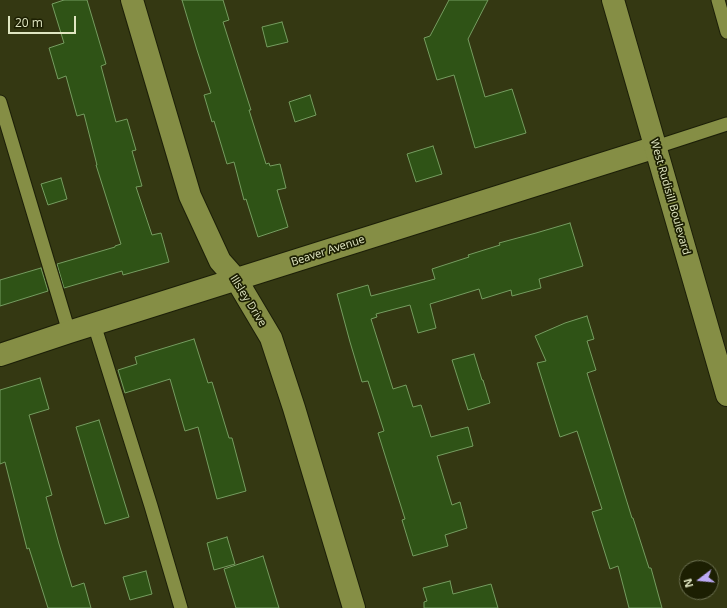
<!DOCTYPE html>
<html>
<head>
<meta charset="utf-8">
<style>
  body { margin:0 }
  #map { position:relative; width:727px; height:608px; overflow:hidden; background:#343812; font-family:"Open Sans",sans-serif }
  canvas { display:block }
  .north { position:absolute; left:679px; top:560px; width:40px; height:40px; box-sizing:border-box; background:#1c1f02; border:1px solid #6a6f4f; border-radius:50%; rotate:254deg; font-size:11px; font-weight:700; line-height:16px; text-align:center; color:#e0e6c2 }
  .north::after { content:''; display:block; margin:auto; width:14px; height:18px; background:#bcaaf5; clip-path:polygon(50% 0,100% 100%,50% 72%,0 100%) }
  .scale { position:absolute; left:8px; top:16px; width:68px; height:18px; box-sizing:border-box; border:2px solid #e0e6c2; border-top:0; padding-left:5px; font-size:12px; line-height:14px; white-space:nowrap; color:#e0e6c2; -webkit-text-stroke:3px #1c1f02; paint-order:stroke }
</style>
</head>
<body>
<div id="map">
<canvas width="727" height="608"></canvas>
<div class="north">N</div>
<div class="scale">20 m</div>
</div>
<script>
const c = document.querySelector('canvas').getContext('2d');
c.lineJoin = 'round';
function fill(path, color) {
  c.fillStyle = color;
  c.fill(path, 'evenodd');
}
function shape(rows) {
  const path = new Path2D();
  for (const r of rows) {
    path.moveTo(r[0], r[1]);
    for (let i = 2; i < r.length; i += 2) path.lineTo(r[i], r[i + 1]);
  }
  return path;
}
function trace(path, color, width, dash) {
  c.strokeStyle = color;
  c.lineWidth = width;
  c.lineCap = dash ? 'butt' : 'round';
  c.setLineDash(dash || []);
  c.stroke(path);
}
function write(font, color, halo, rows, align = 'center') {
  c.font = font + ' "Open Sans",sans-serif';
  c.lineWidth = 3.5;
  c.setLineDash([]);
  c.textBaseline = 'middle';
  c.strokeStyle = halo;
  c.fillStyle = color;
  for (const [text, x, y, turn = 0] of rows) {
    c.save();
    c.translate(x, y);
    c.rotate((+turn || 0) * Math.PI / 180);
    c.textAlign = isNaN(turn) ? turn : align;
    if (halo) c.strokeText(text, 0, 0);
    c.fillText(text, 0, 0);
    c.restore();
  }
}
const building = shape([
  [64,0,87,0,106,64,101,66,116,122,127,119,136,150,132,151,142,186,136,187,152,235,161,233,169,262,123,275,122,271,64,288,57,264,115,247,115,246,121,244,96,165,97,165,84,114,77,116,66,76,58,79,49,48,64,43,52,4,64,0],
  [182,0,223,0,229,20,223,22,243,85,251,110,249,110,266,164,269,163,270,166,280,164,286,188,277,190,288,227,258,237,246,199,244,200,234,162,227,164,214,121,212,122,204,95,211,93,197,50,182,0],
  [449,0,488,0,468,39,485,97,512,89,526,133,475,148,454,75,437,80,424,38,430,36,449,0],
  [282,22,288,42,267,47,262,27,282,22],
  [310,95,316,115,295,122,289,102,310,95],
  [433,146,442,174,416,182,407,154,433,146],
  [61,178,67,199,48,205,41,184,61,178],
  [570,223,583,266,539,279,541,288,512,296,511,290,482,299,479,289,430,304,436,328,418,333,410,305,376,314,377,317,371,319,393,389,406,385,413,407,421,405,431,437,468,427,473,446,437,456,452,505,460,502,467,528,445,535,448,546,413,556,402,520,405,519,378,433,384,431,368,381,362,382,350,342,337,294,368,285,371,296,435,279,432,269,469,257,468,255,500,245,499,243,536,233,570,223],
  [41,268,48,291,0,306,0,280,41,268],
  [587,316,594,339,587,341,596,370,587,373,632,518,633,518,649,568,651,568,662,608,629,608,618,566,610,569,592,512,602,509,577,431,560,437,537,363,546,361,535,336,565,323,587,316],
  [194,339,208,383,212,382,229,438,232,438,246,491,217,499,198,427,185,431,170,379,125,393,118,370,137,364,135,357,194,339],
  [474,354,482,380,483,380,490,403,468,410,452,360,474,354],
  [40,378,49,409,29,415,52,495,46,497,59,544,72,587,84,583,91,608,48,608,29,548,27,549,5,462,0,464,0,390,40,378],
  [99,420,129,517,105,524,76,427,99,420],
  [227,537,235,564,214,570,207,543,227,537],
  [263,556,279,608,236,608,224,569,263,556],
  [146,571,152,594,130,600,123,577,146,571],
  [450,581,453,594,491,584,498,608,424,608,424,602,427,601,423,588,450,581]
]);
fill(building, '#2f5316');
trace(building, '#759d60', 1);
const service = shape([
  [718,0,727,32],
  [0,102,69,332],
  [656,147,727,124],
  [94,324,151,506,181,608]
]);
const minor = shape([
  [132,0,190,196,220,261,236,279,271,338,294,408,354,608],
  [0,355,69,332,656,147]
]);
const tertiary = shape([
  [613,0,727,395]
]);
trace(service, '#1c1f08', 15);
trace(minor, '#1c1f08', 24);
trace(tertiary, '#1c1f08', 24);
trace(service, '#858e45', 13);
trace(minor, '#858e45', 22);
trace(tertiary, '#858e45', 22);
write('11px', '#e0e6c2', '#1c1f02', [
  ["West Rudisill Boulevard",670,197,74],
  ["Beaver Avenue",328,251,-18],
  ["Illsley Drive",248,301,58]
]);
</script>
</body>
</html>
